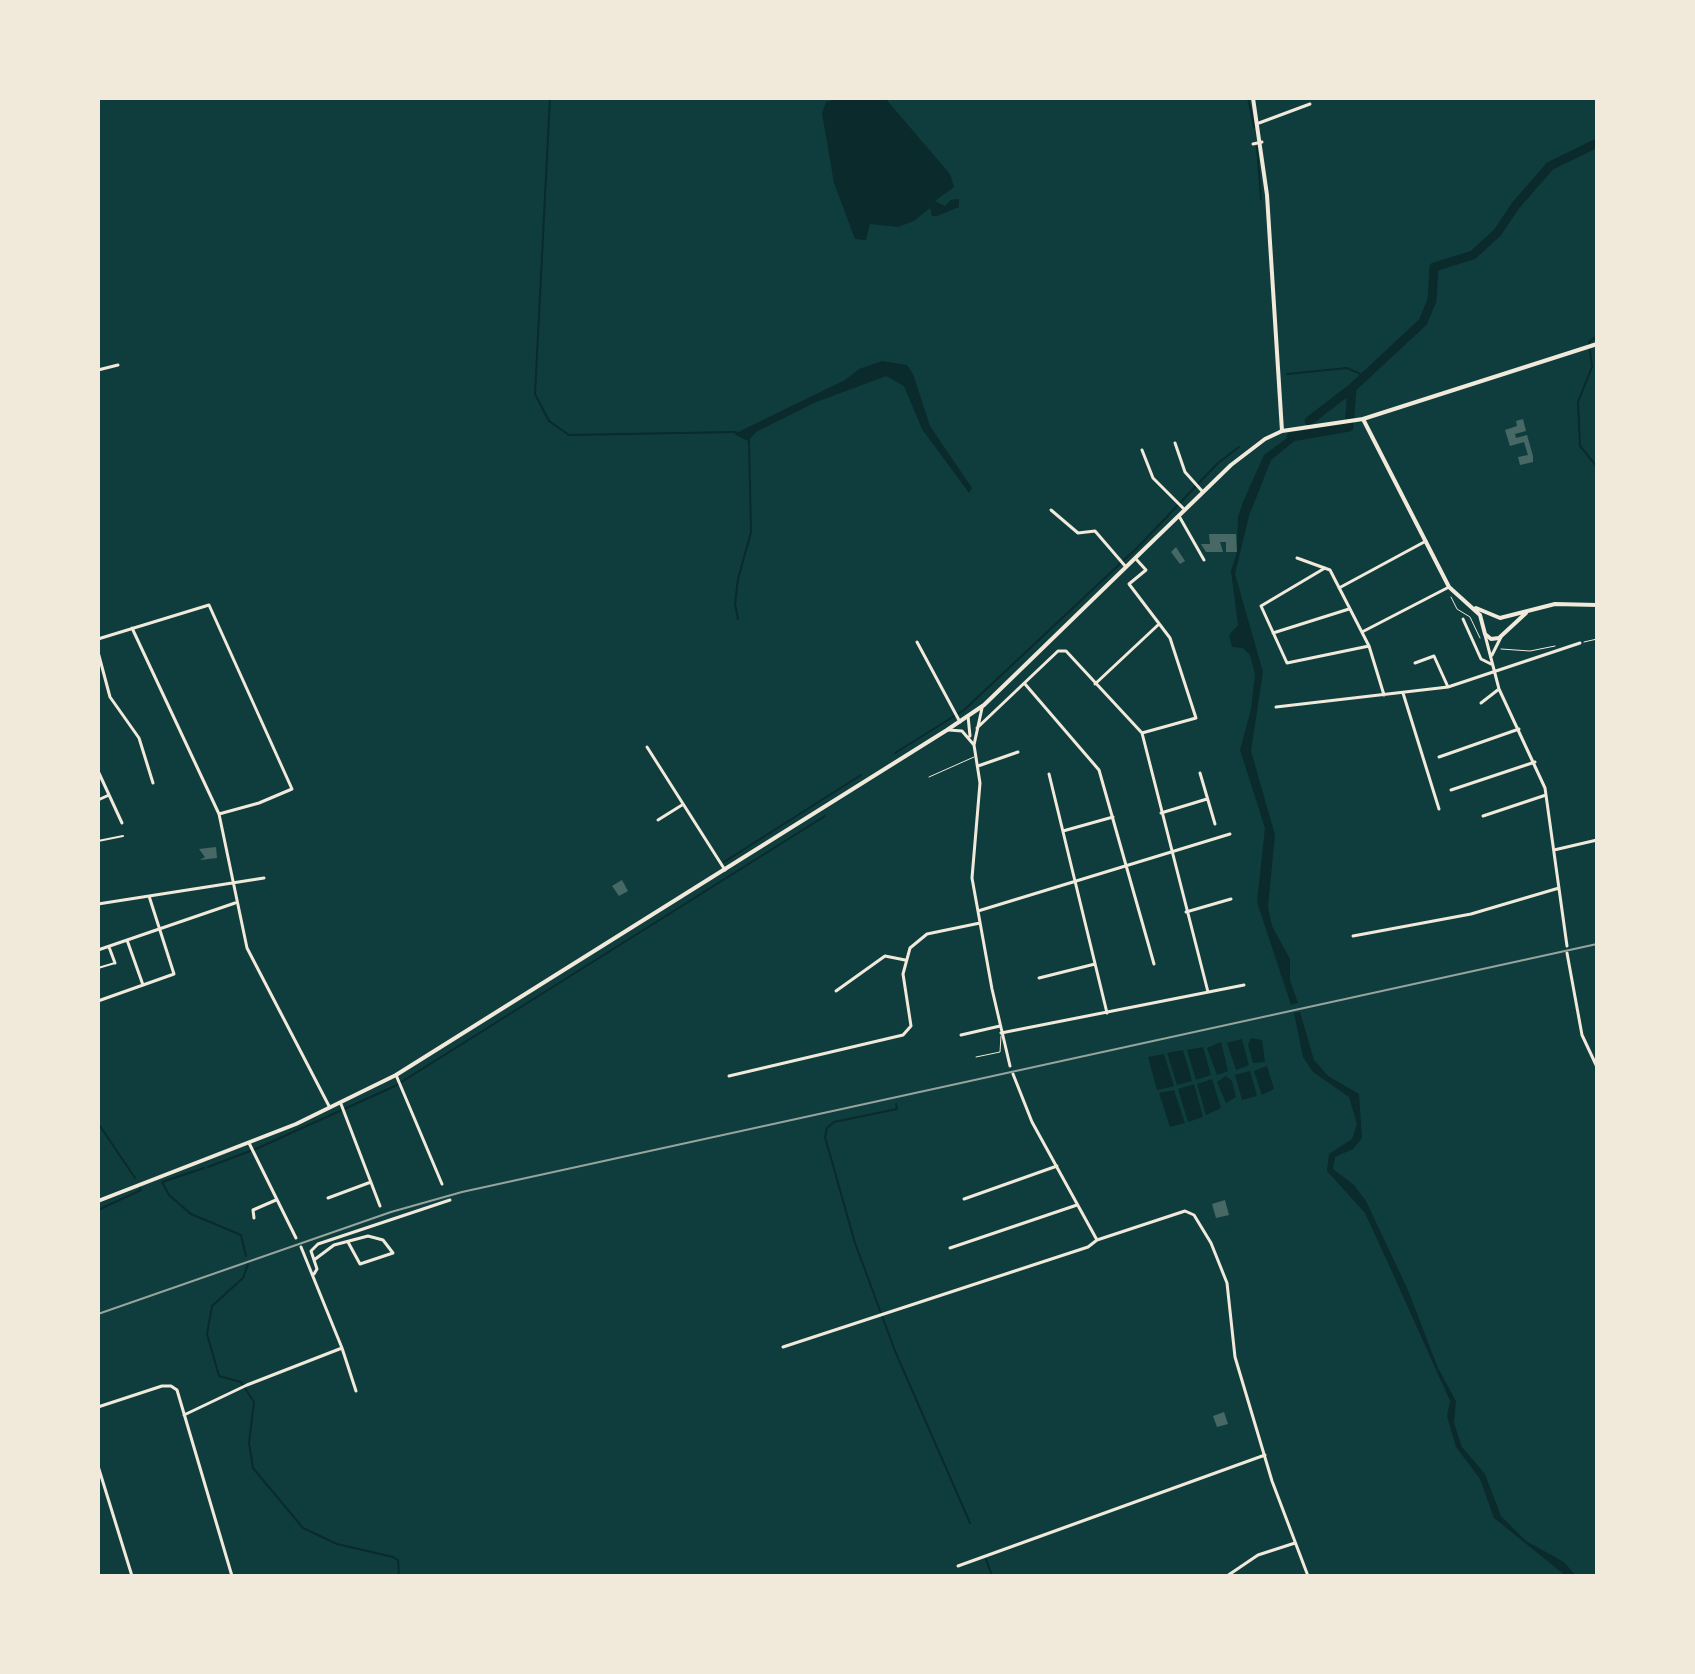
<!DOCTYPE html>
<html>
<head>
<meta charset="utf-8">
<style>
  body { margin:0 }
  #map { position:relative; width:1695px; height:1674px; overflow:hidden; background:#0f3d3e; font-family:"Alegreya Sans",sans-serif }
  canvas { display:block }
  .frame { position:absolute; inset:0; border:100px solid #f1e9da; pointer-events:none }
</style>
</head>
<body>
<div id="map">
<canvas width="1695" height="1674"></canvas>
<div class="frame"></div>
</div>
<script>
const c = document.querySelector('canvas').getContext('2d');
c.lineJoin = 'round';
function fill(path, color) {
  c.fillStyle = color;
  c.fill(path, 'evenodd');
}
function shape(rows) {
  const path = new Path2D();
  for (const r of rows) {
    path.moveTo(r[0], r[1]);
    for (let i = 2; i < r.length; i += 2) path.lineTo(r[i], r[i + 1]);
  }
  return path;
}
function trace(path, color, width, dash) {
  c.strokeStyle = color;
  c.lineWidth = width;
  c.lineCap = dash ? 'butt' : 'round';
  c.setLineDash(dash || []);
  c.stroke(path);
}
fill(shape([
  [839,98,885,98,950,174,954,187,935,201,945,206,951,200,959,199,959,207,937,216,932,216,930,208,914,221,898,227,870,224,866,240,855,239,834,183,822,113,826,102],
  [882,361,907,365,913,374,930,426,972,488,969,493,922,429,904,386,886,376,814,403,756,432,748,441,734,434,845,380,859,369],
  [1304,433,1271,460,1249,516,1235,574,1263,672,1251,751,1275,835,1268,907,1272,926,1290,959,1290,980,1298,1003,1291,1005,1257,902,1265,828,1240,750,1251,709,1255,674,1250,655,1243,648,1232,647,1229,635,1238,625,1231,571,1237,552,1238,517,1243,502,1264,455,1291,435],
  [1300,1012,1314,1060,1328,1076,1359,1094,1362,1138,1353,1149,1335,1157,1333,1169,1354,1185,1366,1201,1408,1290,1438,1368,1456,1401,1454,1423,1462,1447,1485,1474,1501,1516,1526,1541,1564,1562,1576,1576,1566,1576,1494,1518,1480,1479,1456,1447,1447,1416,1450,1401,1388,1263,1365,1213,1327,1171,1329,1154,1352,1139,1357,1124,1349,1097,1313,1072,1303,1057,1294,1013],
  [1251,1038,1262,1040,1265,1062,1253,1063,1248,1045],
  [1242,1039,1249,1065,1236,1070,1227,1043],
  [1221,1042,1228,1071,1217,1075,1207,1048],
  [1203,1047,1211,1075,1196,1080,1187,1050],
  [1183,1050,1192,1081,1177,1085,1167,1053],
  [1164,1054,1174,1086,1157,1090,1148,1057],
  [1267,1066,1274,1089,1262,1095,1254,1071],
  [1250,1071,1257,1096,1242,1100,1235,1075],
  [1226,1076,1232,1081,1236,1097,1226,1103,1217,1082],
  [1212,1079,1221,1108,1206,1115,1197,1084],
  [1194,1084,1203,1117,1188,1122,1178,1089],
  [1174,1090,1185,1123,1170,1127,1159,1093]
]), '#0a2a2b');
trace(shape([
  [550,98,535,394,549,421,569,435,736,432],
  [1248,98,1254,127],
  [1257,147,1261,199],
  [1597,336,1589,342,1592,367,1578,402,1580,446,1597,467],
  [1287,374,1347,368,1363,375],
  [738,619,735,604,738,579,751,532,749,440],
  [895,753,964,710,1138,547,1218,463,1239,447],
  [724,862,861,775],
  [896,1104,897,1109,834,1122,827,1128,825,1137,855,1243,895,1351,970,1523],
  [98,1123,135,1178],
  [208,1167,258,1148,395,1086,825,816],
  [204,1168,162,1182,169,1195,191,1214,241,1235,246,1256],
  [98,1210,141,1190,140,1187],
  [248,1264,243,1278,212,1306,207,1334,219,1376,241,1382,254,1402,249,1443,253,1468,303,1528,337,1544,393,1557,398,1560,399,1576],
  [986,1559,992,1576]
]), '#0a2a2b', 2);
trace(shape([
  [1309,421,1352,388,1423,322,1432,300,1434,267,1473,255,1497,233,1516,205,1550,166,1597,143],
  [1291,437,1349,427,1352,388]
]), '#0a2a2b', 9);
fill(shape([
  [1523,419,1526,431,1515,434,1516,438,1527,435,1533,456,1533,462,1520,465,1518,457,1528,455,1524,442,1510,446,1505,430,1517,426,1516,421],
  [1209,534,1236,534,1237,552,1226,552,1226,542,1220,542,1223,552,1206,552,1201,544,1210,544],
  [1176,547,1185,561,1180,564,1171,552],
  [216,847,217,858,200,860,205,857,199,849],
  [622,880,628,891,619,896,612,886],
  [1225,1200,1229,1215,1216,1218,1212,1204],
  [1224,1412,1228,1424,1217,1427,1213,1416]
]), '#486865');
trace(shape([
  [1451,597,1457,609,1470,617,1480,638],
  [1584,642,1597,639],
  [1501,649,1530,651,1555,646]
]), '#f1e9da', 1);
trace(shape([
  [929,777,974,757],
  [976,1057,1000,1052,1001,1036]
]), '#f1e9da', 1);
trace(shape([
  [98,841,123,836],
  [98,968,115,963]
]), '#f1e9da', 2);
trace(shape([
  [1259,123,1310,104],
  [1253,144,1262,142],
  [98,370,118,365],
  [1175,443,1185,472,1202,491],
  [1142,450,1153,478,1185,510],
  [1051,510,1078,533,1095,531,1126,567],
  [1179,516,1204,560],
  [1297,558,1330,570,1369,646,1384,695],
  [1136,559,1146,570,1129,584,1170,638,1196,718,1142,733],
  [1325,568,1261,606,1287,663,1369,646],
  [1339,588,1426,541],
  [1463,619,1481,659,1491,664],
  [132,628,219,814,247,948,329,1106],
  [1362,632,1449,587],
  [1273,633,1349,609],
  [1485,635,1499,689,1545,788,1567,946],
  [98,639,209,605,292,789,259,803,219,814],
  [917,642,960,722],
  [98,652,110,697,139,738,153,783],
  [1492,655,1501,637],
  [1415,663,1434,656,1448,687],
  [1025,684,1099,770,1154,964],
  [1095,684,1158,625],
  [1403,693,1439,809],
  [1481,703,1499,689],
  [1276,707,1448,687,1580,643],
  [982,708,974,745,980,783,972,878,992,989,1010,1066],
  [968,716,970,736],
  [977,728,1058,651,1066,651,1142,733,1208,992],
  [949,730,962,731,974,745],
  [647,747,725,870],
  [1439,757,1519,729],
  [978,766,1018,752],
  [98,771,122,823],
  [1200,773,1215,824],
  [1049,774,1107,1013],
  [1451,790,1535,762],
  [98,800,109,795],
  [1161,813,1207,799],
  [1483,816,1546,795],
  [658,820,682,805],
  [1063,831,1113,817],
  [1554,850,1597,840],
  [98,904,264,878],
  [978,911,1230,834],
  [1186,912,1231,899],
  [1353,936,1471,914,1559,888],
  [127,940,143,985],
  [109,947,115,963],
  [98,950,235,903],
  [1567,953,1582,1035,1597,1067],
  [1039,978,1095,964],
  [836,991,885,956,905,960],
  [98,1001,174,974,149,896],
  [1001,1033,1244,985],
  [961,1035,1000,1026],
  [1013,1074,1032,1122,1097,1240,1185,1211,1194,1215,1211,1243,1227,1283,1235,1357,1272,1481,1308,1576],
  [396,1075,442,1184],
  [729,1076,903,1035,911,1026,903,974,910,948,927,934,980,923],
  [341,1104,380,1206],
  [249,1143,296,1238],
  [328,1198,371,1182],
  [964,1199,1057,1166],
  [254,1218,253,1210,276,1200],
  [950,1248,1077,1205],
  [314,1260,334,1245,368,1236,383,1240,393,1253,360,1264,348,1242],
  [314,1274,317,1269,311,1251,318,1244,450,1200],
  [783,1347,1088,1247,1097,1240],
  [342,1348,356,1391],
  [98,1407,162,1386,171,1386,177,1390,232,1576],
  [184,1415,247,1385,342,1348,301,1247],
  [98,1466,132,1576],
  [958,1566,1265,1455],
  [1227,1576,1258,1555,1295,1543]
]), '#f1e9da', 3);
trace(shape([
  [1253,98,1267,195,1282,431],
  [1363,419,1449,587,1480,615,1485,634,1491,639,1499,638,1526,613],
  [1476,608,1500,618,1555,604,1597,605]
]), '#f1e9da', 4);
trace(shape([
  [98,1201,296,1124,396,1075,947,730,984,705,1231,465,1265,439,1282,431,1363,419,1597,344]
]), '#f1e9da', 4);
trace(shape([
  [98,1314,391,1212,462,1192,1597,944]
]), '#97a49c', 2);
</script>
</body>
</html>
